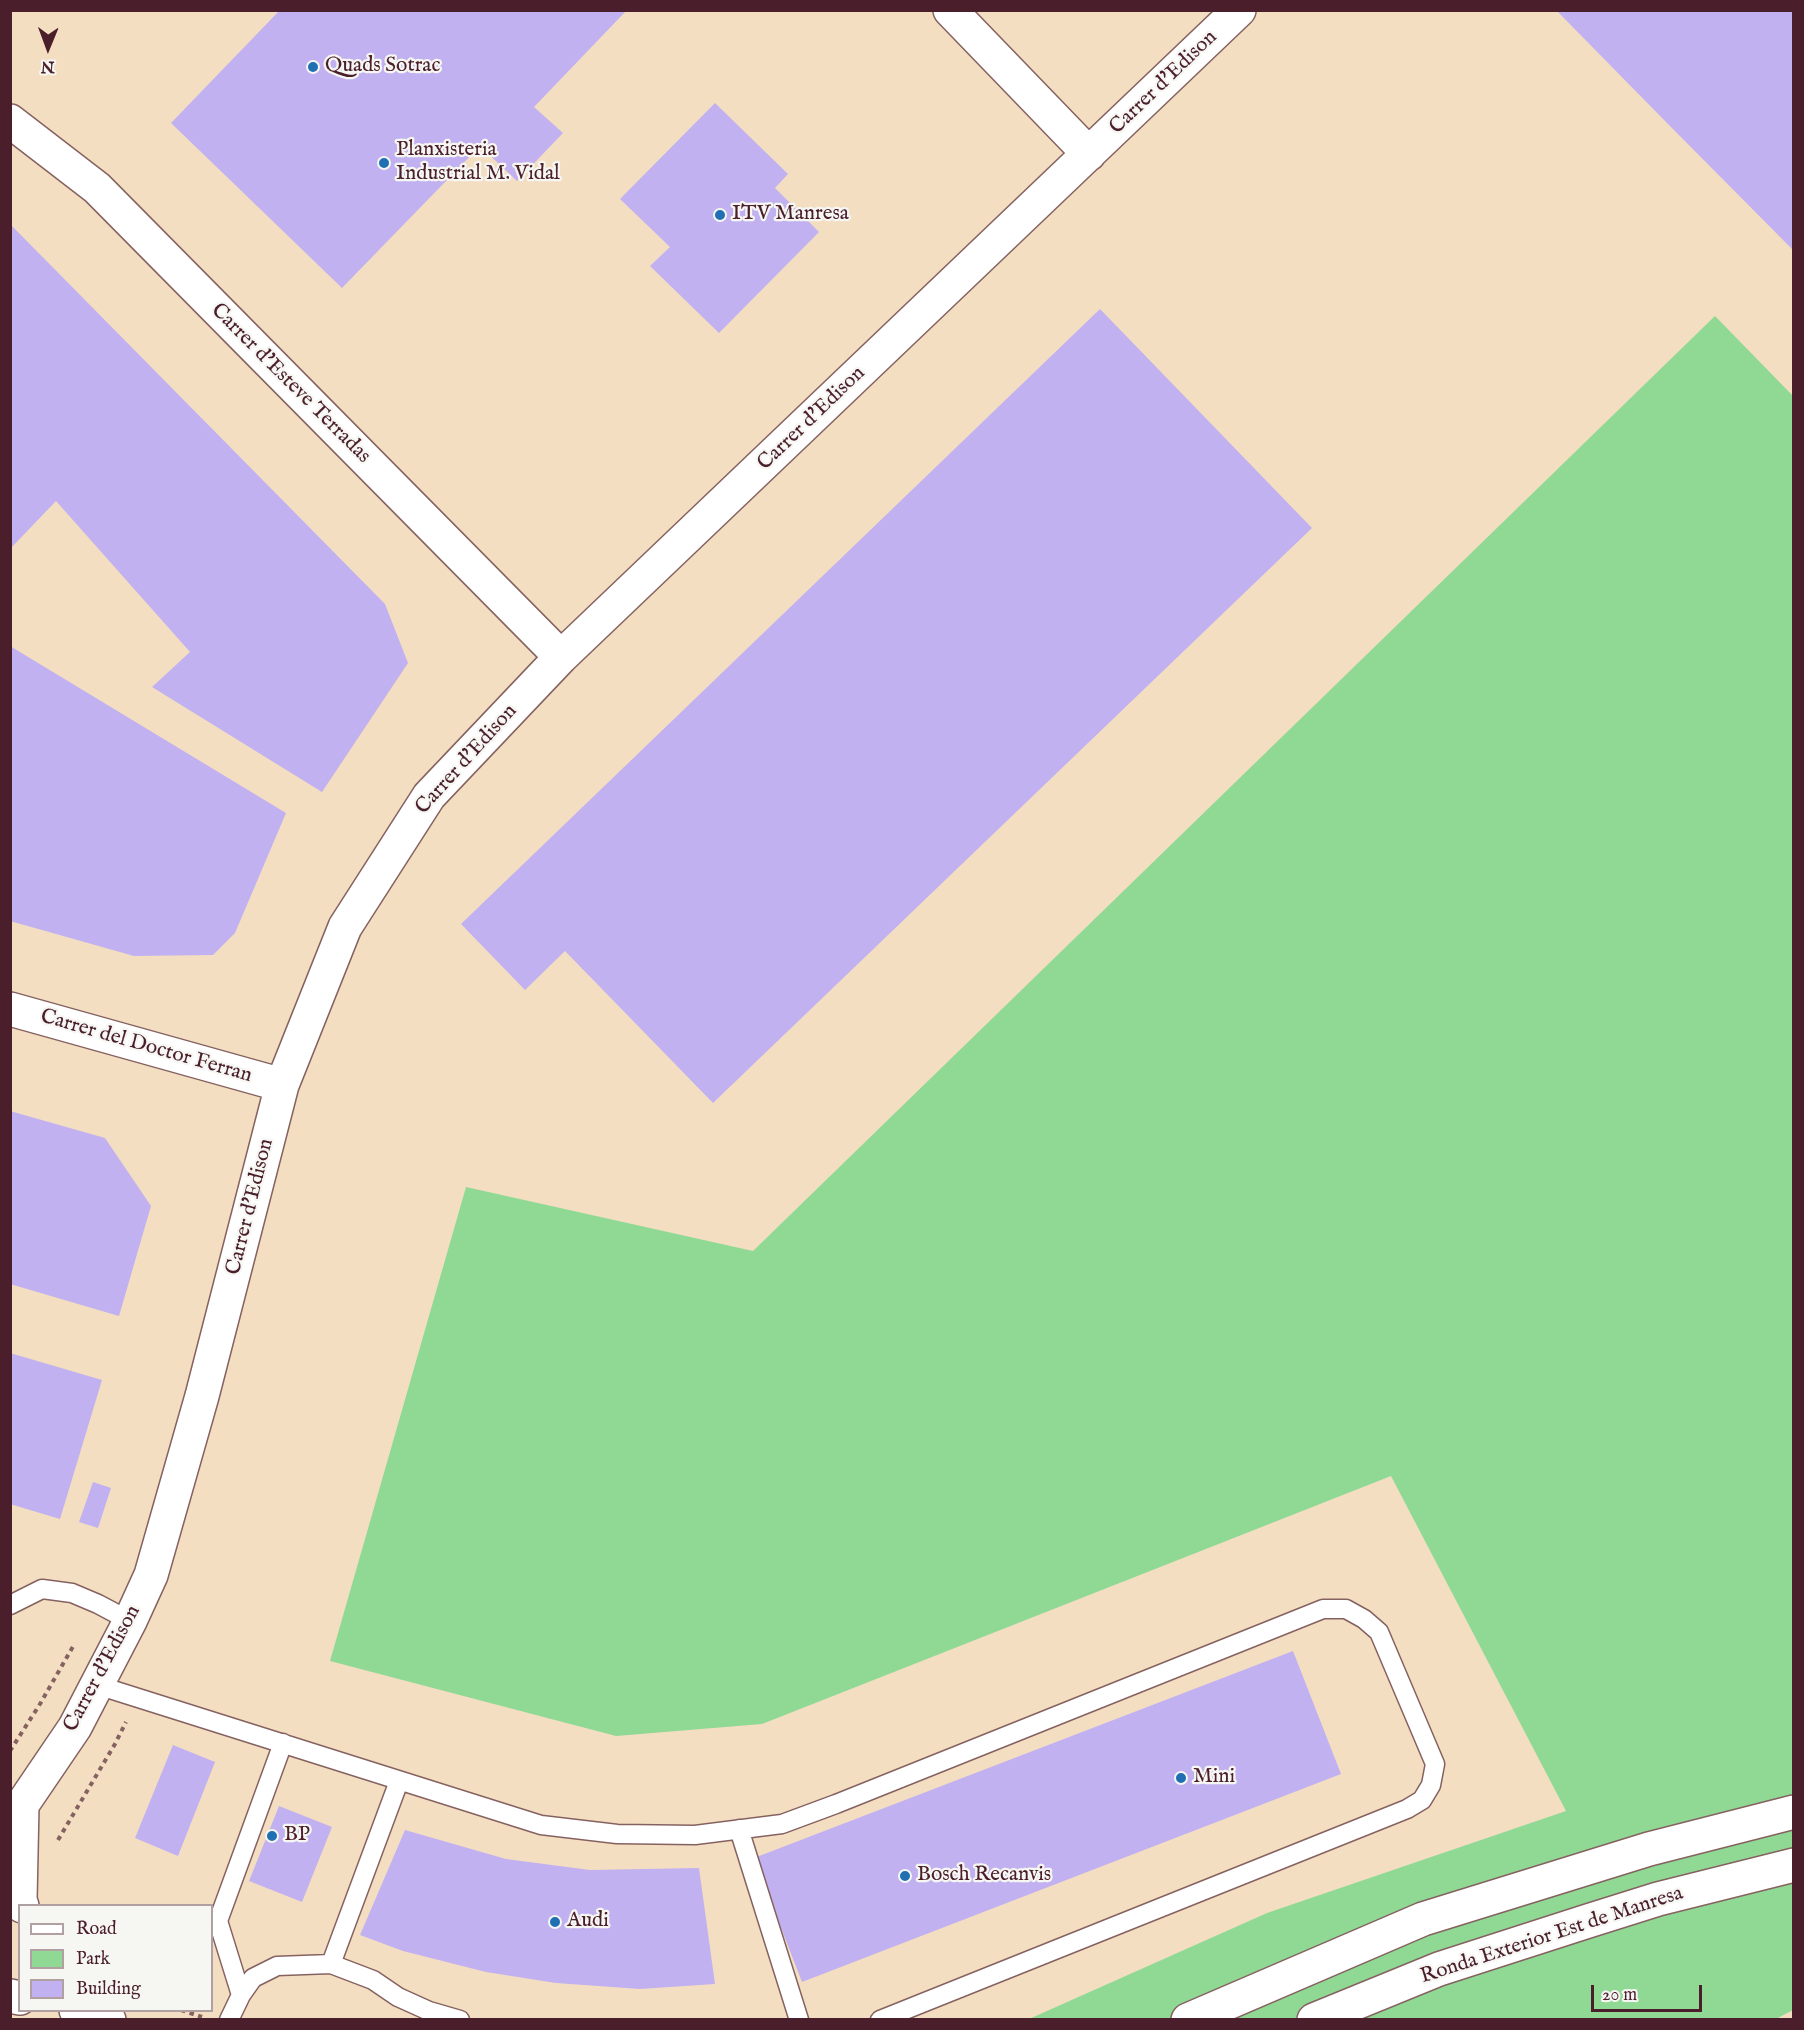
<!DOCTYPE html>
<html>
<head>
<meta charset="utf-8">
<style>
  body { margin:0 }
  #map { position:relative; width:1804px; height:2030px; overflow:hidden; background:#f3dec2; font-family:"IM FELL English",serif }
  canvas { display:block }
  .frame { position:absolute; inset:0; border:12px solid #4a1f2b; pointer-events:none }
  .legend { position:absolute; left:18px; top:1904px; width:195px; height:108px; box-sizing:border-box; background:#f6f6f2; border:2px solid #b1a0a2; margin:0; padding:8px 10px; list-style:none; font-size:18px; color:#4a1f2b }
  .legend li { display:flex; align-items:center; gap:12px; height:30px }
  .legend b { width:30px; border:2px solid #b1a0a2 }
  .north { position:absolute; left:18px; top:18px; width:60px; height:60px; -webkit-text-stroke:4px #f6f6f2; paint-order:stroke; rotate:181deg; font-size:16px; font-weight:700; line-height:24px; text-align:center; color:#4a1f2b }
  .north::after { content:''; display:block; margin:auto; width:21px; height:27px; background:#4a1f2b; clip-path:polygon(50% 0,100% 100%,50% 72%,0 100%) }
  .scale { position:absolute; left:1591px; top:1985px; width:111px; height:27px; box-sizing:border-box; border:3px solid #4a1f2b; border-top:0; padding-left:8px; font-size:18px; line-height:21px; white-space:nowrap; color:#4a1f2b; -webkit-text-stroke:4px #f6f6f2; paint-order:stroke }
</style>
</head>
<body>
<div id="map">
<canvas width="1804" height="2030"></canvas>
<div class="frame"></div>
<ul class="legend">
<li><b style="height:8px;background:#fff"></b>Road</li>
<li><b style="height:16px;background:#8fd995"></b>Park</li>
<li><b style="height:16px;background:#c1b1f0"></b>Building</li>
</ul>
<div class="north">N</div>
<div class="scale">20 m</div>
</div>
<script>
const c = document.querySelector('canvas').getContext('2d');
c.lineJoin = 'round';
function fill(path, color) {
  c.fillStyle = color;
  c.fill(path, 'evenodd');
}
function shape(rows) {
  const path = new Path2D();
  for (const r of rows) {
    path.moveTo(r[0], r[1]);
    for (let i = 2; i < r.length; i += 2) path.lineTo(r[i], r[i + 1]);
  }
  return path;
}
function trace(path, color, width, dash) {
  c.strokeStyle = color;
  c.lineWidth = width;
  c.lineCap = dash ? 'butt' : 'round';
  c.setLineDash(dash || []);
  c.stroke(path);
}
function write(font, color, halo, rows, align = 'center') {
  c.font = font + ' "IM FELL English",serif';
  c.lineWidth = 4.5;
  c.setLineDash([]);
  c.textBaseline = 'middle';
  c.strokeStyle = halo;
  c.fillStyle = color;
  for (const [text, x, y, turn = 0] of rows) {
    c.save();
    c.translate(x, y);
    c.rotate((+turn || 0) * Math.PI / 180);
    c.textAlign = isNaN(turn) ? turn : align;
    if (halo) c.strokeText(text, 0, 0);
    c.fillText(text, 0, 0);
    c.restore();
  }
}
fill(shape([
  [1715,316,1793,396,1793,2010,1774,2020,1029,2019,1267,1913,1566,1811,1391,1476,762,1724,616,1736,330,1661,466,1187,753,1251]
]), '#8fd995');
fill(shape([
  [280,10,627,10,534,107,563,133,517,181,480,146,342,288,171,123],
  [1556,10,1794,10,1794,251,1666,122],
  [715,103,788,174,775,188,819,232,719,333,650,266,670,247,620,199],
  [10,224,385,604,408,663,322,792,152,687,190,652,56,501,10,549],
  [1100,309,1312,528,713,1103,565,951,525,990,461,924],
  [10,646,286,813,235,933,213,955,134,956,10,921],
  [10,1111,105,1138,151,1206,119,1316,10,1284],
  [10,1353,102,1380,60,1519,10,1504],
  [93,1482,111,1488,98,1528,79,1522],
  [1293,1651,1341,1774,802,1982,754,1858],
  [173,1745,215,1762,178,1856,135,1838],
  [279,1806,332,1827,302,1902,249,1881],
  [405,1830,506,1859,590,1870,699,1868,715,1984,640,1989,556,1983,486,1972,403,1951,360,1935]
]), '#c1b1f0');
const lane = shape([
  [10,1605,42,1589,72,1593,98,1604,130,1621],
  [97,1685,541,1825,617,1834,695,1835,782,1824,836,1804,1323,1609,1346,1609,1364,1619,1379,1632,1435,1764,1431,1785,1422,1800,1407,1809,880,2020],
  [739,1829,799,2020],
  [331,1964,399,1781],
  [241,1995,218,1921,283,1743],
  [229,2020,241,1995,253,1978,277,1966,331,1964,373,1980,398,1997,429,2011,460,2020]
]);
const street = shape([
  [950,10,1089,154],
  [10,121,97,188,561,657],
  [10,1009,282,1085],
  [10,1819,22,1805,75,1727,130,1621,151,1575,202,1396,282,1085,345,927,429,796,561,657,1239,10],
  [22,1906,20,1900,22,1805],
  [10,1996,20,1998],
  [76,2010,109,2020]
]);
const highway = shape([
  [1188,2020,1423,1919,1649,1849,1794,1812],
  [1314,2020,1439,1969,1588,1921,1658,1899,1794,1865]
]);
trace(lane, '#856260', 21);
trace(street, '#856260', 36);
trace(highway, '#856260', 36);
trace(shape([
  [10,1751,40,1704,75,1643],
  [58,1840,115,1744,126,1722],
  [181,2010,202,2017]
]), '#856260', 4, [4.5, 4.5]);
trace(lane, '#fff', 18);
trace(street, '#fff', 33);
trace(highway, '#fff', 33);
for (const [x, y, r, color] of [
  [313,67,6,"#1f6fb2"],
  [384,163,6,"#1f6fb2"],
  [720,215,6,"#1f6fb2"],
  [1181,1778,6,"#1f6fb2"],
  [272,1836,6,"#1f6fb2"],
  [905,1876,6,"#1f6fb2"],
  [555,1922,6,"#1f6fb2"]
]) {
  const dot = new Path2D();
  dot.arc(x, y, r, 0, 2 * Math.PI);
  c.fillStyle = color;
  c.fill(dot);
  trace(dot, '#f6f6f2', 2);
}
write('21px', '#4a1f2b', '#f6f6f2', [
  ["Quads Sotrac",325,67],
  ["Planxisteria",396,151],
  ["Industrial M. Vidal",396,175],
  ["ITV Manresa",732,215],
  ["Mini",1193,1778],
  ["BP",284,1836],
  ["Bosch Recanvis",917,1876],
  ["Audi",567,1922]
], 'left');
write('21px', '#4a1f2b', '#f6f6f2', [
  ["Carrer d'Edison",1164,83,-44],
  ["Carrer d'Esteve Terradas",290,384,45],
  ["Carrer d'Edison",812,419,-44],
  ["Carrer d'Edison",467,760,-48],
  ["Carrer del Doctor Ferran",146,1047,16],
  ["Carrer d'Edison",251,1207,-76],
  ["Carrer d'Edison",103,1669,-62],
  ["Ronda Exterior Est de Manresa",1552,1936,-18]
]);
</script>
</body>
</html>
